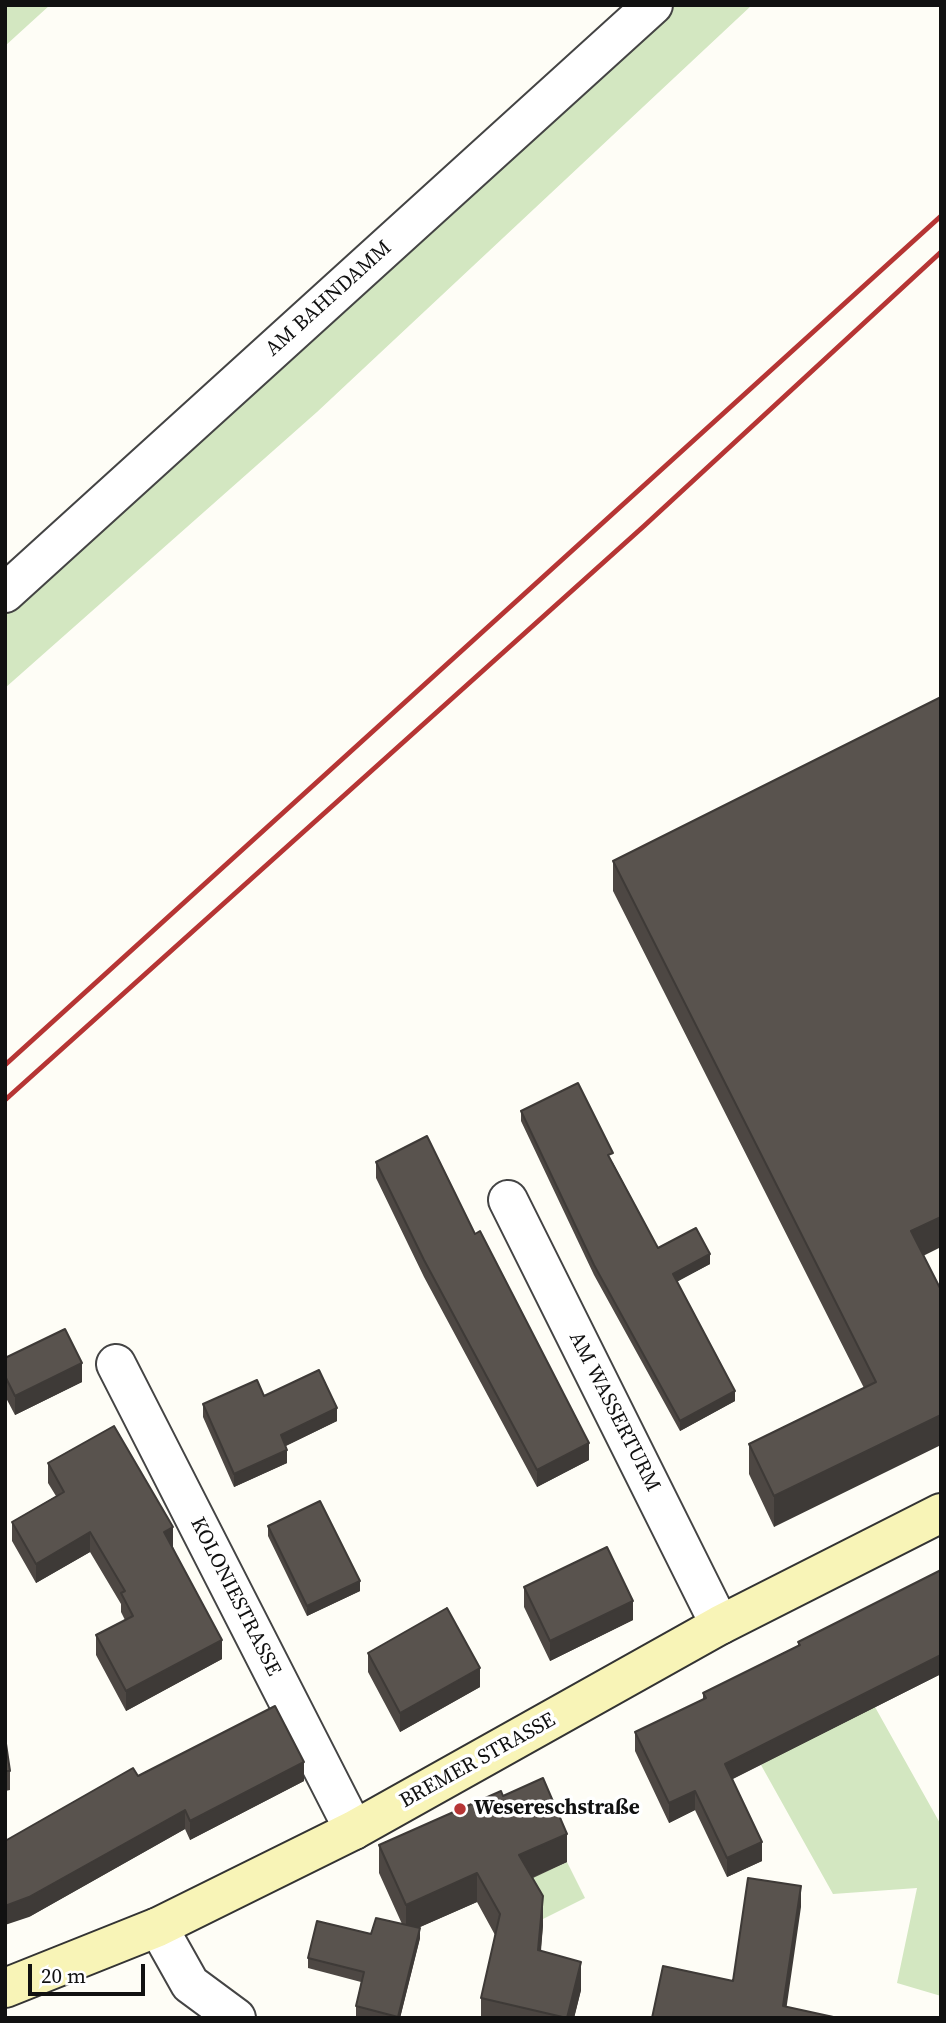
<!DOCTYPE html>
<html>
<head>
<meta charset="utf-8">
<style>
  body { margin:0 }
  #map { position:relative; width:946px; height:2023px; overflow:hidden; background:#fefdf6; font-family:"Source Serif 4",serif }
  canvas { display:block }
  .frame { position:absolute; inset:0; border:7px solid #111; pointer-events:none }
  .scale { position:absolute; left:28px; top:1964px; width:117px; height:32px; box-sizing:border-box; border:4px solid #111; border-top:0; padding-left:9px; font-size:21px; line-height:24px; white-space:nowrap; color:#111; -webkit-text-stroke:5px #fff; paint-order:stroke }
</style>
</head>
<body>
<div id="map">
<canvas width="946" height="2023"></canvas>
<div class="frame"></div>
<div class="scale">20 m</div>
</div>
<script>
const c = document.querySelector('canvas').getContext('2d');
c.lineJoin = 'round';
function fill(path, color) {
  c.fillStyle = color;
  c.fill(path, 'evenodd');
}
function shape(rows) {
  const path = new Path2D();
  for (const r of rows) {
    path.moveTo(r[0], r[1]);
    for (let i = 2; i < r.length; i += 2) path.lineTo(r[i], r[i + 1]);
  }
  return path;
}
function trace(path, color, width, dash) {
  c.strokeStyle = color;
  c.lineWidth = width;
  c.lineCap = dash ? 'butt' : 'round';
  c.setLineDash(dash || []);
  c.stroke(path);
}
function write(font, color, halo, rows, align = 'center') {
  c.font = font + ' "Source Serif 4",serif';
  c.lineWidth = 7;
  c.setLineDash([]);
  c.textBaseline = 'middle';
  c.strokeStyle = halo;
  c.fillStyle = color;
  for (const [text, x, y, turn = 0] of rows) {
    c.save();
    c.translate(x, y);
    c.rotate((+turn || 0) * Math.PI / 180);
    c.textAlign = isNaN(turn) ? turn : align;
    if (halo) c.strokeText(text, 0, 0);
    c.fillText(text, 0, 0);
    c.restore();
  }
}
fill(shape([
  [5,5,50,5,5,46],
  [676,5,752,5,317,412,5,688,5,613],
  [875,1707,941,1825,941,1996,897,1983,917,1888,833,1894,761,1765,830,1725],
  [567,1862,585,1898,541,1920,518,1884]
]), '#d3e7c1');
const minor = shape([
  [5,593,653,5],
  [508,1200,720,1625],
  [116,1364,354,1830],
  [158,1927,190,1984,236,2018]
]);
const secondary = shape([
  [5,1988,158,1927,354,1830,720,1625,941,1513]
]);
trace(minor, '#444', 42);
trace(secondary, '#333', 42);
trace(minor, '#fff', 38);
trace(secondary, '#f8f4b7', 38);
trace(shape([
  [5,1065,941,216],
  [5,1100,644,526,941,252]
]), '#b63534', 5);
fill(shape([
  [613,861,924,1256,941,1290,774,1527,749,1474,749,1444,864,1388,613,891],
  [521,1111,613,1163,658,1248,710,1264,677,1281,735,1401,680,1431,594,1275,521,1121],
  [376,1162,475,1234,589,1460,537,1487,424,1277,376,1178],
  [5,1358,82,1382,15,1415,5,1396],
  [264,1396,337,1421,286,1446,287,1463,234,1487,203,1417,203,1404],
  [48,1463,173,1547,222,1659,126,1711,96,1655,96,1635,125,1620,121,1612,121,1604,90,1552,36,1583,12,1541,12,1522,56,1496,48,1483],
  [268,1526,360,1591,307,1616,268,1536],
  [941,1570,941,1674,732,1779,762,1861,727,1877,695,1810,669,1823,635,1751,635,1732,703,1700,703,1693,798,1646,798,1642],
  [524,1587,633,1620,550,1661,524,1607],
  [368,1653,480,1687,400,1732,368,1672],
  [5,1737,10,1771,10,1790,5,1791],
  [138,1776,304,1781,190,1840,185,1829,29,1917],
  [503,1796,567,1862,533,1878,543,1925,541,1951,581,1990,574,2018,481,2018,481,1998,495,1935,477,1902,418,1928,420,1938,400,2018,363,2018,356,2016,356,2006,361,1982,308,1968,308,1958,371,1934,402,1924,379,1873,379,1845]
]), '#4d4743');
fill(shape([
  [941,1217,941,1247,911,1262,911,1231],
  [710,1254,710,1264,673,1284,673,1274],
  [82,1363,82,1382,15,1415,15,1396],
  [735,1391,735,1401,680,1431,680,1421],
  [337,1408,337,1421,281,1448,281,1435],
  [941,1415,941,1445,774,1527,774,1496],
  [589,1443,589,1460,537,1487,537,1470],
  [287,1450,287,1463,234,1487,234,1474],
  [173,1527,173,1547,164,1552,164,1532],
  [90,1532,90,1552,36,1583,36,1564],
  [360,1581,360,1591,307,1616,307,1606],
  [633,1601,633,1620,550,1661,550,1641],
  [222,1640,222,1659,126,1711,126,1691],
  [941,1655,941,1674,725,1783,725,1764],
  [480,1668,480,1687,400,1732,400,1713],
  [304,1762,304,1781,190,1840,190,1821],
  [695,1791,695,1810,669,1823,669,1803],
  [185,1810,185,1829,29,1917,5,1925,5,1906],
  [567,1834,567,1862,519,1883,519,1855],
  [762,1842,762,1861,727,1877,727,1858],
  [477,1873,477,1902,406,1933,406,1905],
  [801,1886,801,1907,785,2018,783,2006],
  [543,1896,543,1925,538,1979,538,1950],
  [420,1928,420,1938,400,2018,398,2018],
  [581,1962,581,1990,574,2018,567,2018]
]), '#3e3a37');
const building = shape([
  [941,697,941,1217,911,1231,941,1290,941,1415,774,1496,749,1444,876,1382,613,861,941,697],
  [578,1083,613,1153,608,1155,658,1248,696,1228,710,1254,673,1274,735,1391,680,1421,594,1265,521,1111,578,1083],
  [427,1136,475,1234,480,1231,589,1443,537,1470,424,1260,376,1162,427,1136],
  [65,1329,82,1363,15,1396,5,1376,5,1358,65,1329],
  [319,1370,337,1408,281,1435,287,1450,234,1474,203,1404,257,1380,264,1396,319,1370],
  [114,1426,173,1527,164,1532,222,1640,126,1691,96,1635,133,1616,121,1593,125,1591,90,1532,36,1564,12,1522,64,1492,48,1463,114,1426],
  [320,1501,360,1581,307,1606,268,1526,320,1501],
  [607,1547,633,1601,550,1641,524,1587,607,1547],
  [941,1570,941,1655,725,1764,762,1842,727,1858,695,1791,669,1803,635,1732,706,1698,703,1693,800,1645,798,1642,941,1570],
  [447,1608,480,1668,400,1713,368,1653,447,1608],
  [275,1706,304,1762,190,1821,185,1810,29,1897,5,1906,5,1841,133,1768,138,1776,275,1706],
  [5,1737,10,1771,5,1771,5,1737],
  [543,1778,567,1834,519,1855,543,1896,538,1950,581,1962,567,2018,481,1998,500,1914,477,1873,406,1905,379,1845,501,1791,503,1796,543,1778],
  [748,1878,801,1886,783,2006,838,2018,652,2018,663,1966,733,1981,748,1878],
  [376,1918,420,1928,398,2017,356,2006,364,1972,308,1958,317,1921,371,1934,376,1918]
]);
fill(building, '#59534e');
trace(building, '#3e3a37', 2);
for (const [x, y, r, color] of [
  [460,1809,7,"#b63534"]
]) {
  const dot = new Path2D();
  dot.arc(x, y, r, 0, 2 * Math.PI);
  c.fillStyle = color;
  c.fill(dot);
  trace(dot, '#fff', 2.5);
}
write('21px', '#111', '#fff', [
  ["AM BAHNDAMM",329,299,-42],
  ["AM WASSERTURM",614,1412,63],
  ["KOLONIESTRASSE",235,1597,63],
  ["BREMER STRASSE",478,1761,-29]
]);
write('bold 21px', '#111', '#fff', [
  ["Wesereschstraße",474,1809]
], 'left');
</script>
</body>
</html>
